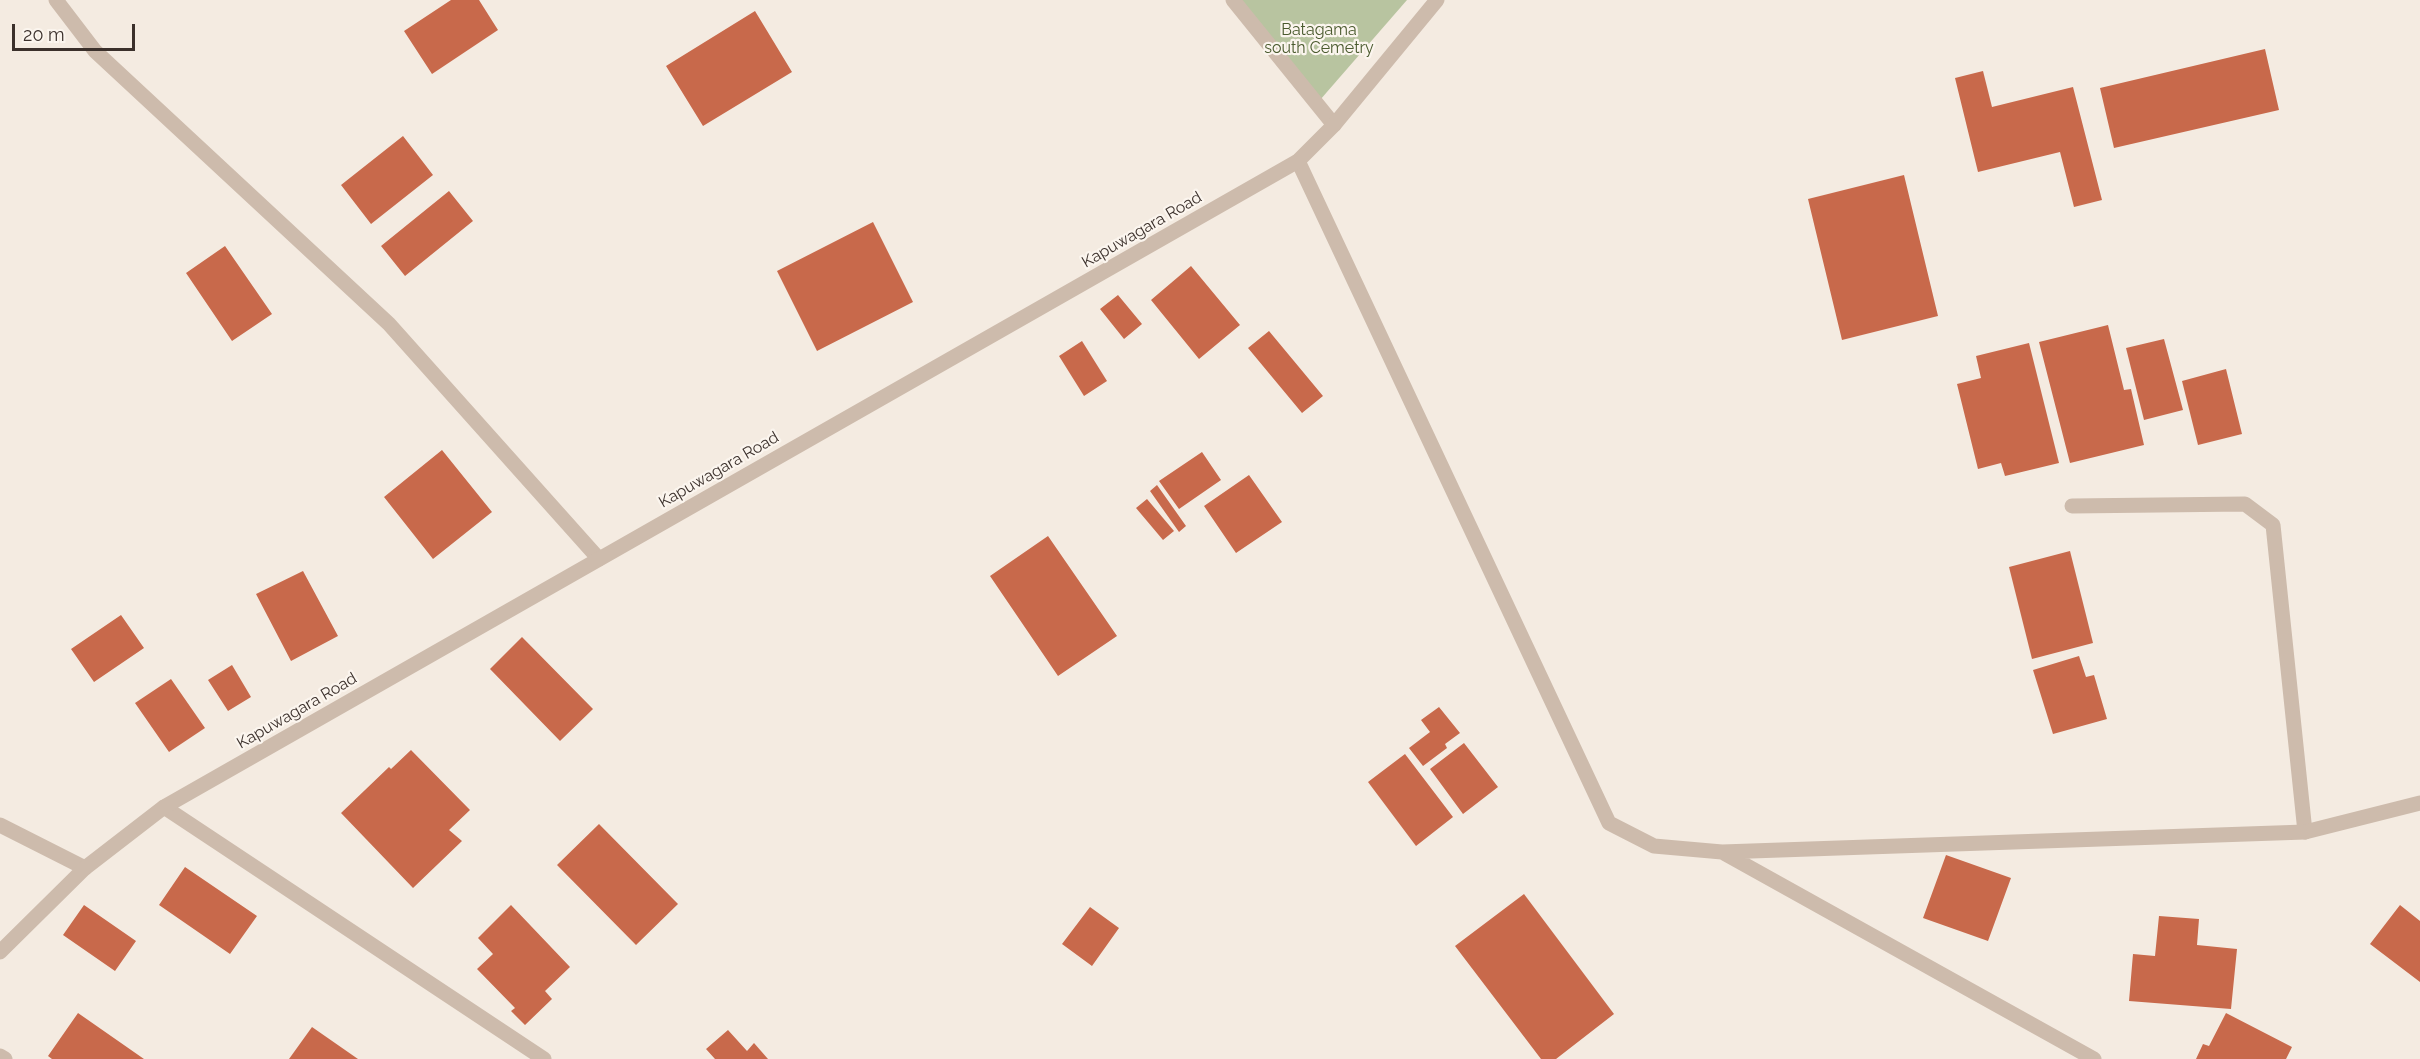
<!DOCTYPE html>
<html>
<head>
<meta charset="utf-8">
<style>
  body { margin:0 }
  #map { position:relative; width:2420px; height:1059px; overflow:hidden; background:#f4ebe1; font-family:Raleway,sans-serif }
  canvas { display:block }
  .scale { position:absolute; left:12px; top:24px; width:123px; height:27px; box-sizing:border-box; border:3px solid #3b302b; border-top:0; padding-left:8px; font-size:18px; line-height:21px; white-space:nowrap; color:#3b302b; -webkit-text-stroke:4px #fbf5ee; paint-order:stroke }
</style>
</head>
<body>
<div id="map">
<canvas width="2420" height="1059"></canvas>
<div class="scale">20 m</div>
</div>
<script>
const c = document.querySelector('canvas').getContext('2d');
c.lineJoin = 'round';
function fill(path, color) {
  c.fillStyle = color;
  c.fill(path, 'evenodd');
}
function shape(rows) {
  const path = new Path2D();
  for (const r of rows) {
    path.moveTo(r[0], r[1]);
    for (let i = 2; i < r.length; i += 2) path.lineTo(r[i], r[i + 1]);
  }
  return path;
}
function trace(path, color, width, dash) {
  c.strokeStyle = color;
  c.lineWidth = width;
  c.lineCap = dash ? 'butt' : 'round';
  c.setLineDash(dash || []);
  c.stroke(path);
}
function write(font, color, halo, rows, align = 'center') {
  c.font = font + ' Raleway,sans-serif';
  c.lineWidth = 4.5;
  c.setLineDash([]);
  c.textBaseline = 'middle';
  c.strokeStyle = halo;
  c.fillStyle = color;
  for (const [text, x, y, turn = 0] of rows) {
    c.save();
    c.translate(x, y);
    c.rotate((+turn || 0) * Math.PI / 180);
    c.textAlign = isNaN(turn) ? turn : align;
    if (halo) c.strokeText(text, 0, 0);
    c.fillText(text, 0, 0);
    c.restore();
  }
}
fill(shape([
  [1227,0,1407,0,1320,100]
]), '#b8c4a0');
fill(shape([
  [451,0,479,0,498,30,432,74,404,31],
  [755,11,792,72,703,126,666,66],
  [2265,49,2279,110,2114,148,2100,88],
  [1983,71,1992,107,2073,87,2102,200,2074,207,2060,152,1978,172,1955,78],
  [403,136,433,175,371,224,341,185],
  [1904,175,1938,316,1842,340,1808,199],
  [449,191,473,221,405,276,381,246],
  [873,222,913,302,817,351,777,271],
  [225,246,272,314,232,341,186,273],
  [1191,266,1240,325,1199,359,1151,300],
  [1118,295,1142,324,1124,339,1100,309],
  [2108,325,2124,390,2131,389,2144,445,2070,463,2039,342],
  [1269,331,1323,396,1302,413,1248,348],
  [2164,339,2183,410,2144,420,2126,348],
  [1082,341,1107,381,1084,396,1059,356],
  [2029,343,2059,463,2005,476,2001,463,1978,469,1957,384,1981,378,1976,356],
  [2226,369,2242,434,2198,445,2182,381],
  [442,450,492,512,433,559,384,497],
  [1202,452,1221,480,1179,509,1159,481],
  [1249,475,1282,522,1236,553,1204,506],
  [1157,485,1186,526,1179,532,1150,491],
  [1147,499,1174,531,1163,540,1136,508],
  [1048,536,1117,636,1058,676,990,576],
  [2070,551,2093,643,2032,659,2009,567],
  [303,571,338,636,291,661,256,594],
  [121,615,144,648,94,682,71,649],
  [522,637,593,709,560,741,490,669],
  [2079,656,2086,677,2094,675,2107,719,2053,734,2033,670],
  [232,665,251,697,228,711,208,680],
  [171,679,205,728,169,752,135,703],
  [1439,707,1460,733,1445,744,1447,748,1423,766,1409,748,1430,732,1421,720],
  [1464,743,1498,787,1463,814,1430,769],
  [411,750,470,810,449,830,462,841,413,888,341,813,389,767,391,769],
  [1405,754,1453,817,1416,846,1368,782],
  [599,824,678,904,636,945,557,865],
  [1946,855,2011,878,1988,941,1923,918],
  [185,867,257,916,230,954,159,905],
  [1524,894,1614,1014,1556,1059,1541,1059,1455,946],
  [84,905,136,941,115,971,63,935],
  [511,905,570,967,545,991,552,999,525,1025,511,1011,515,1008,477,969,493,954,478,938],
  [2400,905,2420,921,2420,982,2370,944],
  [1090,907,1119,928,1092,966,1062,944],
  [2159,916,2199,919,2197,945,2237,949,2231,1009,2129,1001,2133,954,2155,956],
  [78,1013,144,1059,52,1059,48,1056],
  [2226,1013,2292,1047,2286,1059,2196,1059,2203,1044,2209,1046],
  [312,1027,358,1059,289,1059],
  [728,1030,747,1051,754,1043,768,1059,715,1059,706,1049]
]), '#c8694b');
trace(shape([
  [2072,506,2245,504,2273,525,2305,832],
  [164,807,544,1059],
  [0,1056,5,1059]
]), '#cdbbac', 15);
trace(shape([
  [56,0,95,51,389,324,599,559],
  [1233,0,1334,125],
  [1298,161,1609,823,1654,846,1722,852,2305,832,2420,803],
  [0,825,85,868],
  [1722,852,2094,1059]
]), '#cdbbac', 15);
trace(shape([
  [0,952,85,868,164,807,1298,161,1334,125,1437,0]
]), '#cdbbac', 15);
write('16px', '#4a5a2e', '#fbf5ee', [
  ["Batagama",1319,30],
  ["south Cemetry",1319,48]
]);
write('16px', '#3b302b', '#fbf5ee', [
  ["Kapuwagara Road",1142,230,-30],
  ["Kapuwagara Road",719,470,-30],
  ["Kapuwagara Road",297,711,-30]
]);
</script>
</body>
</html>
